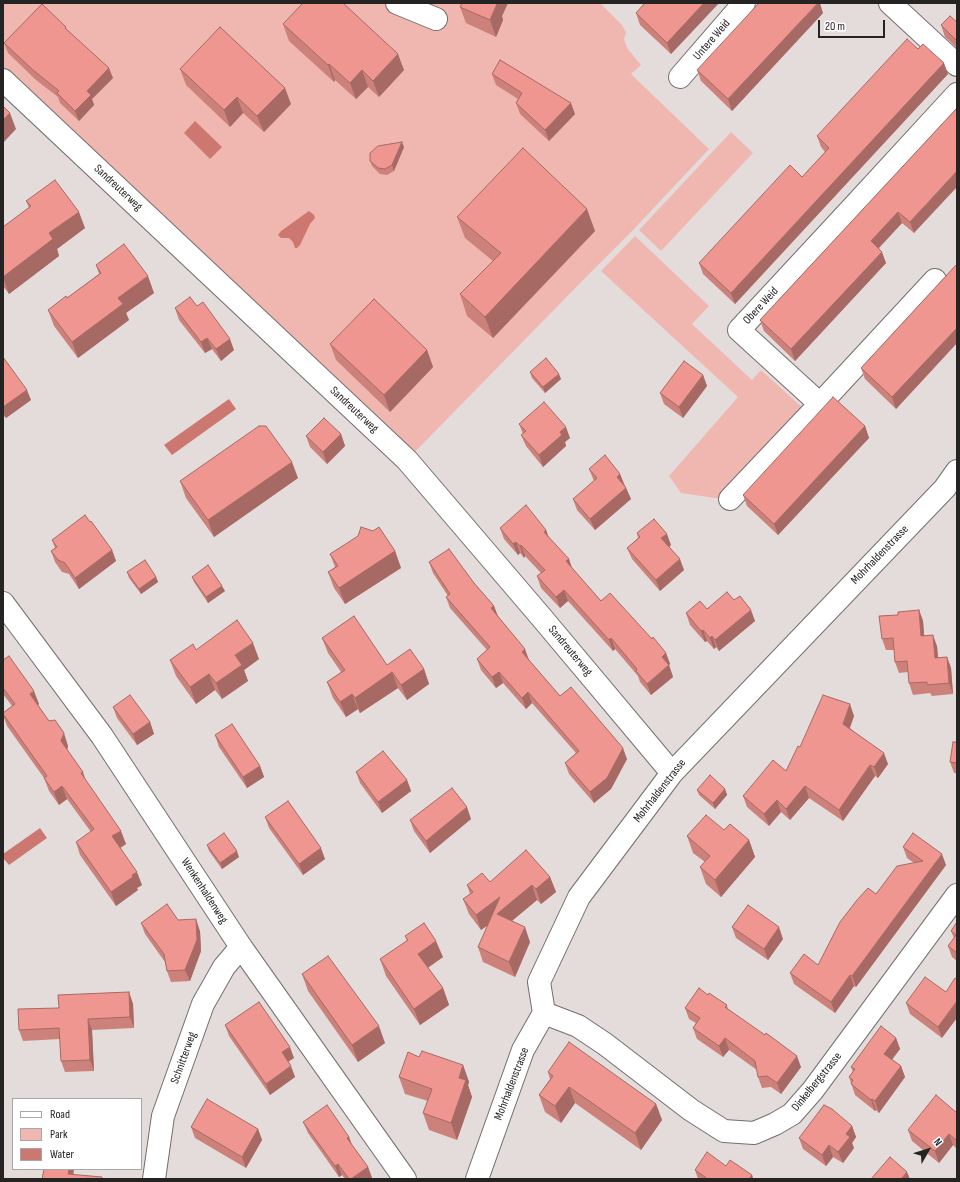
<!DOCTYPE html>
<html>
<head>
<meta charset="utf-8">
<style>
  body { margin:0 }
  #map { position:relative; width:960px; height:1182px; overflow:hidden; background:#e4dcdb; font-family:"Sofia Sans Condensed",sans-serif }
  canvas { display:block }
  .frame { position:absolute; inset:0; border:4px solid #262323; pointer-events:none }
  .legend { position:absolute; left:12px; top:1098px; width:130px; height:72px; box-sizing:border-box; background:#fff; border:1px solid #a8a7a7; margin:0; padding:5px 7px; list-style:none; font-size:12px; color:#262323 }
  .legend li { display:flex; align-items:center; gap:8px; height:20px }
  .legend b { width:20px; border:1px solid #a8a7a7 }
  .north { position:absolute; left:908px; top:1130px; width:40px; height:40px; -webkit-text-stroke:3px #fff; paint-order:stroke; rotate:51deg; font-size:11px; font-weight:700; line-height:16px; text-align:center; color:#262323 }
  .north::after { content:''; display:block; margin:auto; width:14px; height:18px; background:#262323; clip-path:polygon(50% 0,100% 100%,50% 72%,0 100%) }
  .scale { position:absolute; left:818px; top:20px; width:67px; height:18px; box-sizing:border-box; border:2px solid #262323; border-top:0; padding-left:5px; font-size:12px; line-height:14px; white-space:nowrap; color:#262323; -webkit-text-stroke:3px #fff; paint-order:stroke }
</style>
</head>
<body>
<div id="map">
<canvas width="960" height="1182"></canvas>
<div class="frame"></div>
<ul class="legend">
<li><b style="height:5px;background:#fff"></b>Road</li>
<li><b style="height:11px;background:#f0b7b1"></b>Park</li>
<li><b style="height:11px;background:#cc7871"></b>Water</li>
</ul>
<div class="north">N</div>
<div class="scale">20 m</div>
</div>
<script>
const c = document.querySelector('canvas').getContext('2d');
c.lineJoin = 'round';
function fill(path, color) {
  c.fillStyle = color;
  c.fill(path, 'evenodd');
}
function shape(rows) {
  const path = new Path2D();
  for (const r of rows) {
    path.moveTo(r[0], r[1]);
    for (let i = 2; i < r.length; i += 2) path.lineTo(r[i], r[i + 1]);
  }
  return path;
}
function trace(path, color, width, dash) {
  c.strokeStyle = color;
  c.lineWidth = width;
  c.lineCap = dash ? 'butt' : 'round';
  c.setLineDash(dash || []);
  c.stroke(path);
}
function write(font, color, halo, rows, align = 'center') {
  c.font = font + ' "Sofia Sans Condensed",sans-serif';
  c.lineWidth = 3;
  c.setLineDash([]);
  c.textBaseline = 'middle';
  c.strokeStyle = halo;
  c.fillStyle = color;
  for (const [text, x, y, turn = 0] of rows) {
    c.save();
    c.translate(x, y);
    c.rotate((+turn || 0) * Math.PI / 180);
    c.textAlign = isNaN(turn) ? turn : align;
    if (halo) c.strokeText(text, 0, 0);
    c.fillText(text, 0, 0);
    c.restore();
  }
}
fill(shape([
  [3,3,603,3,602,5,621,24,626,32,624,39,627,48,641,65,631,74,709,149,634,229,591,272,407,460,3,80],
  [731,132,753,153,661,251,639,230],
  [635,236,709,306,692,324,752,380,761,370,805,410,722,499,681,493,669,476,738,397,601,271]
]), '#f0b7b1');
fill(shape([
  [195,121,222,147,210,159,184,133],
  [309,211,314,215,315,218,310,224,300,245,297,248,295,248,293,242,289,238,281,238,278,235,281,231],
  [229,399,236,409,172,455,164,445],
  [40,828,47,838,9,865,3,858,3,854]
]), '#cc7871');
const street = shape([
  [397,3,436,19],
  [890,3,957,65],
  [680,77,744,3],
  [3,80,407,460,542,618,672,773],
  [935,280,820,404,739,330,855,205,957,94],
  [730,499,820,404],
  [3,603,102,736,241,947,405,1179],
  [544,1013,578,1026,605,1044,691,1110,724,1131,754,1133,775,1124,792,1114,813,1090,957,895],
  [154,1179,163,1116,203,1004,224,967,241,947],
  [477,1179,523,1050,544,1013,539,982,579,897,672,773,945,488,957,471]
]);
trace(street, '#756e6d', 24);
trace(street, '#fff', 22);
fill(shape([
  [460,3,508,3,502,16,503,20,496,37,466,23,460,7,462,4],
  [645,3,719,3,671,54,640,25,636,13],
  [823,13,732,111,701,81,697,70],
  [957,22,957,48,945,37,941,25],
  [283,24,404,70,379,97,368,87,356,99,335,80,334,82,289,41],
  [66,27,67,31,113,78,92,99,94,105,79,121,60,103,58,97,36,80,8,53,4,43],
  [918,49,948,74,735,304,703,274,699,263,802,177,825,152,821,147,817,136],
  [180,69,291,104,264,132,243,113,230,127,186,85],
  [492,74,575,114,549,141,520,114,516,103,518,99,496,85],
  [957,108,914,233,902,223,879,248,886,263,795,361,764,331,760,320],
  [404,147,394,171,387,175,380,174,372,166,370,161],
  [26,201,85,228,57,249,59,256,9,294,3,286,3,227,29,208],
  [457,217,595,231,493,338,467,316,460,294,493,261,465,238],
  [957,264,957,343,896,409,865,379,861,368],
  [96,265,154,293,126,313,129,320,78,358,54,326,48,310,67,298,99,274],
  [175,308,234,350,221,361,212,349,205,353,179,320],
  [330,344,427,350,433,367,390,412,336,360],
  [3,357,31,400,6,418,3,415],
  [530,372,561,379,545,393,532,378],
  [703,375,707,386,683,418,664,404,660,393],
  [519,424,570,438,565,442,566,446,543,467,526,446,521,435,523,434],
  [865,426,869,438,778,535,747,506,743,495],
  [341,434,345,446,327,464,310,447,306,436],
  [589,469,620,474,631,499,595,530,577,510,573,499,594,481],
  [298,478,214,537,186,498,180,481],
  [500,528,546,530,549,538,569,559,571,567,601,601,652,639,666,653,670,664,669,665,673,677,651,695,640,682,638,676,615,649,613,651,568,601,560,608,541,588,537,576,541,573,525,556,524,558,520,553,518,555,504,539],
  [637,533,671,545,669,547,684,570,660,591,632,559,627,548,638,538],
  [52,540,112,550,116,561,79,589,69,574,62,572,55,562,51,551,55,548],
  [395,551,401,568,345,604,334,588,328,572,335,567,330,554],
  [429,562,474,583,494,606,498,616,529,660,560,696,627,759,611,789,594,803,569,774,565,763,576,753,532,703,526,709,503,683,496,688,481,670,477,659,487,650,450,608,446,597,448,596,433,573],
  [127,572,156,577,158,582,141,594,129,578],
  [192,577,225,591,208,603,194,582],
  [734,600,755,621,719,651,716,647,714,649,707,641,705,642,690,625,686,613,707,609],
  [919,610,923,621,924,635,937,646,938,658,947,657,951,668,953,694,932,696,930,693,913,695,909,683,908,672,899,673,895,662,894,650,886,650,882,639,898,615],
  [322,638,387,665,424,669,429,684,407,700,398,688,360,713,358,709,346,717,333,698,327,682,341,672,328,653],
  [196,650,259,659,244,670,248,681,222,699,215,690,196,704,176,676,170,660],
  [3,660,39,704,38,705,49,721,68,746,67,750,126,844,120,848,142,885,137,888,138,890,116,906,80,855,76,842,91,832,67,799,59,805,49,791,44,778,7,726,3,715,3,713,12,706,3,694],
  [113,707,150,722,154,734,137,745,117,718],
  [854,716,850,728,888,764,878,778,875,776,843,821,809,798,790,820,781,812,769,826,747,807,743,796,786,771,800,747],
  [215,735,260,766,264,777,247,788,219,747],
  [957,742,957,773,954,773,950,762],
  [356,772,407,780,411,791,382,813,360,783],
  [725,789,727,795,715,809,699,795,697,790],
  [265,817,325,859,303,875,269,828],
  [471,819,430,853,414,831,410,820],
  [724,830,749,840,755,857,721,897,706,884,700,867,705,862,693,853,687,836],
  [207,845,239,857,222,869,209,851],
  [903,847,946,865,856,987,854,986,835,1013,794,984,790,973,818,965,876,894,914,863,907,858],
  [550,877,556,892,541,904,537,900,512,921,530,942,515,977,483,962,478,947,488,925,481,930,469,914,463,899,470,894,467,885,490,882],
  [178,920,200,931,201,951,190,981,171,982,167,971,165,962,145,934,141,923],
  [957,922,957,961,952,957,948,946,954,938,951,931],
  [732,927,783,939,768,960,736,938],
  [405,936,443,957,428,968,443,988,449,1005,420,1025,386,976,380,959,407,941],
  [302,974,385,1043,358,1062,308,991],
  [129,992,133,1004,134,1028,92,1030,94,1071,65,1072,61,1061,60,1039,23,1041,19,1030,59,1008],
  [946,992,942,1038,910,1014,906,1003],
  [708,995,727,1005,728,1009,801,1067,781,1094,771,1087,762,1088,758,1077,757,1070,729,1050,723,1057,697,1039,693,1028,696,1023,689,1019,685,1008],
  [225,1025,294,1058,288,1062,295,1077,270,1095,229,1036],
  [896,1038,900,1049,892,1059,901,1066,905,1077,879,1113,876,1110,875,1111,855,1095,849,1077,853,1072,851,1067],
  [419,1057,463,1065,469,1082,468,1085,472,1097,457,1140,429,1130,423,1113,428,1101,405,1094,399,1077],
  [548,1072,656,1104,662,1120,641,1150,575,1103,561,1123,545,1112,539,1095,550,1079],
  [957,1113,957,1149,953,1145,939,1163,912,1141,908,1130],
  [303,1122,349,1137,352,1145,368,1167,372,1178,371,1179,345,1179,342,1175,339,1177,308,1133],
  [852,1126,856,1137,852,1143,854,1148,843,1163,833,1157,826,1166,803,1149,799,1138],
  [191,1127,258,1129,262,1140,246,1168,195,1138],
  [726,1166,752,1175,753,1179,698,1179,695,1170]
]), '#cd817b');
fill(shape([
  [495,3,508,3,502,16,503,20,496,37,490,20],
  [704,3,719,3,671,54,667,43],
  [818,3,820,3,823,13,732,111,728,99],
  [398,54,404,70,379,97,373,81],
  [944,63,948,74,735,304,731,293],
  [329,64,335,80,334,82,328,65],
  [109,68,113,78,92,99,94,105,79,121,75,111,87,91],
  [362,70,368,87,356,99,350,83],
  [285,88,291,104,264,132,257,116],
  [237,97,243,113,230,127,224,110],
  [571,103,575,114,549,141,545,130],
  [10,113,16,129,3,143,3,120],
  [402,142,404,147,394,171,392,165],
  [957,171,957,187,914,233,910,222],
  [587,209,595,231,493,338,485,317],
  [79,212,85,228,57,249,59,256,9,294,3,277,49,233],
  [898,212,902,223,875,252,871,241],
  [882,252,886,263,795,361,791,349],
  [148,276,154,293,126,313,129,320,78,358,72,342,118,298],
  [957,328,957,343,896,409,892,397],
  [207,338,212,349,205,353,201,342],
  [230,339,234,350,221,361,216,349],
  [427,350,433,367,390,412,384,395],
  [559,374,561,379,545,393,543,387],
  [703,375,707,386,683,418,679,407],
  [27,390,31,400,6,418,3,411,3,407],
  [865,426,869,438,778,535,774,524],
  [566,427,570,438,565,442,566,446,543,467,539,455,560,432],
  [341,434,345,446,327,464,323,452],
  [292,462,298,478,214,537,208,520],
  [620,474,624,485,617,477],
  [626,488,631,499,595,530,590,519],
  [546,530,550,541,544,532],
  [667,534,671,545,666,550,661,538],
  [516,542,520,553,518,555,513,544],
  [521,545,525,556,524,558,520,546],
  [112,550,116,561,79,589,75,578],
  [395,551,401,568,345,604,339,588],
  [569,559,573,571,566,561],
  [680,559,684,570,660,591,656,580],
  [156,577,158,582,141,594,139,589],
  [222,586,225,591,208,603,206,597],
  [564,590,568,601,560,608,556,597],
  [494,606,498,617,491,608],
  [751,610,755,621,719,651,715,640],
  [919,610,923,621,925,647,921,636],
  [703,630,707,641,705,642,701,631],
  [933,635,937,646,939,670,935,658],
  [712,636,716,647,714,649,710,638],
  [611,638,615,649,613,651,609,640],
  [253,643,259,659,244,670,248,681,222,699,216,683,235,655],
  [525,649,529,660,522,652],
  [666,653,670,664,666,668,662,657],
  [947,657,951,668,953,694,949,683],
  [669,665,673,677,651,695,647,684],
  [424,669,429,684,407,700,401,685],
  [392,672,398,688,360,713,355,698],
  [499,672,503,683,496,688,492,677],
  [209,674,215,690,196,704,190,687],
  [34,691,39,704,35,707,30,694],
  [528,692,532,703,526,709,522,698],
  [352,694,358,709,346,717,340,702],
  [850,704,854,716,847,735,843,724],
  [150,722,154,734,137,745,133,734],
  [64,733,68,746,66,755,61,741],
  [623,748,627,759,611,789,594,803,590,792],
  [884,753,888,764,878,778,874,767],
  [870,765,875,776,843,821,839,810],
  [260,766,264,777,247,788,243,777],
  [83,772,87,785,81,773],
  [407,780,411,791,382,813,378,802],
  [62,786,67,799,59,805,54,792],
  [805,786,809,798,790,820,786,809],
  [725,789,727,795,715,809,713,803],
  [777,800,781,812,769,826,764,814],
  [467,807,471,819,430,853,426,841],
  [121,831,126,844,117,850,112,836],
  [749,840,755,857,721,897,715,880],
  [321,848,325,859,303,875,299,864],
  [237,851,239,857,222,869,220,863],
  [942,854,946,865,856,987,852,976],
  [137,872,142,885,137,888,138,890,116,906,111,892],
  [550,877,556,892,541,904,536,889],
  [532,885,537,900,502,929,498,918,481,930,476,915,500,897],
  [196,919,200,931,201,951,190,981,185,970],
  [525,927,530,942,515,977,509,962],
  [779,927,783,939,768,960,764,949],
  [436,941,443,957,424,970,418,954],
  [850,975,854,986,835,1013,831,1002],
  [443,988,449,1005,420,1025,414,1009],
  [129,992,133,1004,134,1028,130,1017],
  [957,1001,957,1018,942,1038,938,1027],
  [88,1019,92,1030,94,1071,90,1060],
  [379,1026,385,1043,358,1062,352,1045],
  [725,1038,729,1050,723,1057,719,1046],
  [896,1038,900,1049,888,1065,884,1054],
  [290,1047,294,1058,286,1063,282,1052],
  [797,1056,801,1067,781,1094,777,1083],
  [463,1065,469,1082,468,1085,472,1097,457,1140,451,1123,459,1078],
  [291,1066,295,1077,270,1095,266,1084],
  [901,1066,905,1077,879,1113,875,1101],
  [569,1087,575,1103,561,1123,555,1106],
  [872,1099,876,1110,875,1111,871,1100],
  [656,1104,662,1120,641,1150,635,1133],
  [852,1126,856,1137,852,1143,854,1148,843,1163,838,1152,846,1134],
  [258,1129,262,1140,246,1168,242,1157],
  [949,1134,953,1145,939,1163,935,1151],
  [349,1137,353,1148,347,1138],
  [829,1145,833,1157,826,1166,822,1155],
  [338,1164,342,1175,339,1177,335,1166],
  [368,1167,372,1178,371,1179,351,1179],
  [69,1169,74,1169,73,1179,68,1174],
  [907,1172,910,1179,901,1179],
  [752,1175,753,1179,749,1179]
]), '#a76964');
const building = shape([
  [303,3,343,3,398,54,373,81,362,70,350,83,329,64,328,65,283,24,303,3],
  [462,3,495,3,497,4,490,20,460,7,462,3],
  [645,3,704,3,667,43,636,13,645,3],
  [759,3,818,3,728,99,697,70,759,3],
  [42,4,66,27,65,28,109,68,87,91,91,95,75,111,57,93,59,91,33,70,4,43,42,4],
  [950,16,957,22,957,41,941,25,950,16],
  [220,27,285,88,257,116,237,97,224,110,180,69,220,27],
  [907,39,918,49,923,44,944,63,731,293,699,263,790,165,802,177,829,148,817,136,907,39],
  [500,60,571,103,545,130,516,103,522,93,492,74,500,60],
  [3,106,10,113,3,120,3,106],
  [957,108,957,171,910,222,898,212,871,241,882,252,791,349,760,320,957,108],
  [402,142,392,165,385,169,378,168,370,161,370,153,378,146,402,142],
  [523,148,587,209,485,317,460,294,501,253,457,217,523,148],
  [55,180,79,212,49,233,53,239,3,277,3,227,31,206,26,201,55,180],
  [124,244,148,276,118,298,123,304,72,342,48,310,66,296,67,298,101,273,96,265,124,244],
  [957,264,957,328,892,397,861,368,957,264],
  [190,297,197,306,203,302,230,339,216,349,207,338,201,342,175,308,190,297],
  [374,299,427,350,384,395,330,344,374,299],
  [3,357,27,390,3,407,3,357],
  [546,358,559,374,543,387,530,372,546,358],
  [684,361,703,375,679,407,660,393,684,361],
  [833,397,865,426,774,524,743,495,833,397],
  [544,402,566,427,560,432,562,435,539,455,521,435,526,431,519,424,544,402],
  [324,418,341,434,323,452,306,436,324,418],
  [259,426,266,426,292,462,208,520,180,481,259,426],
  [605,455,620,474,617,477,626,488,590,519,573,499,597,478,589,469,605,455],
  [526,505,546,530,544,532,569,559,566,561,601,601,610,593,652,639,653,637,666,653,662,657,669,665,647,684,636,671,637,669,611,638,609,640,564,590,556,597,537,576,545,570,521,545,520,546,516,542,513,544,500,528,526,505],
  [85,515,90,522,91,521,112,550,75,578,65,563,58,560,51,551,57,547,52,540,85,515],
  [654,519,667,534,661,538,680,559,656,580,627,548,640,537,637,533,654,519],
  [361,527,373,531,379,527,395,551,339,588,328,572,338,566,330,554,358,536,361,527],
  [449,549,474,583,494,606,491,608,525,649,522,652,560,696,571,687,623,748,607,778,590,792,565,763,579,751,528,692,522,698,499,672,492,677,477,659,490,647,446,597,450,594,429,562,449,549],
  [145,560,156,577,139,589,127,572,145,560],
  [208,565,222,586,206,597,192,577,208,565],
  [727,592,734,600,740,596,751,610,715,640,712,636,710,638,703,630,701,631,686,613,700,601,707,609,727,592],
  [919,610,921,636,933,635,935,658,947,657,949,683,927,685,927,682,909,683,907,661,895,662,893,638,882,639,879,616,898,615,898,612,919,610],
  [354,616,387,665,410,649,424,669,401,685,392,672,355,698,352,694,340,702,327,682,345,670,322,638,354,616],
  [237,620,253,643,235,655,242,665,216,683,209,674,190,687,170,660,193,644,196,650,237,620],
  [9,656,34,691,30,694,49,721,55,720,64,733,61,741,83,772,81,773,121,831,112,836,137,872,132,875,133,877,111,892,76,842,94,829,62,786,54,792,44,778,47,776,3,714,3,713,15,704,3,688,3,660,9,656],
  [130,695,150,722,133,734,113,707,130,695],
  [823,695,850,704,843,724,884,753,874,767,870,765,839,810,805,786,786,809,777,800,764,814,743,796,773,760,786,771,798,746,800,747,823,695],
  [232,724,260,766,243,777,215,735,232,724],
  [953,742,957,742,957,763,950,762,953,742],
  [383,751,407,780,378,802,356,772,383,751],
  [710,775,725,789,713,803,697,790,710,775],
  [452,788,467,807,426,841,410,820,452,788],
  [288,801,321,848,299,864,265,817,288,801],
  [706,815,724,830,730,824,749,840,715,880,700,867,710,856,687,836,706,815],
  [224,833,237,851,220,863,207,845,224,833],
  [913,833,942,854,852,976,850,975,831,1002,790,973,804,954,818,965,840,922,857,900,868,888,876,894,897,866,923,861,903,847,913,833],
  [526,850,550,877,536,889,532,885,497,914,525,927,509,962,478,947,500,897,476,915,463,899,473,892,467,885,482,873,490,882,526,850],
  [167,904,178,920,196,919,197,940,185,970,167,971,164,954,141,923,167,904],
  [748,905,779,927,764,949,732,927,748,905],
  [957,922,957,953,948,946,956,935,951,931,957,922],
  [424,923,436,941,418,954,443,988,414,1009,380,959,408,940,405,936,424,923],
  [328,956,379,1026,352,1045,302,974,328,956],
  [925,977,946,992,955,978,957,979,957,1001,938,1027,906,1003,925,977],
  [699,988,708,995,709,993,727,1005,725,1007,765,1035,766,1033,797,1056,777,1083,767,1076,758,1077,755,1061,725,1038,719,1046,693,1028,700,1018,685,1008,699,988],
  [129,992,130,1017,88,1019,90,1060,61,1061,59,1028,19,1030,18,1009,59,1008,58,995,129,992],
  [259,1002,290,1047,282,1052,291,1066,266,1084,225,1025,259,1002],
  [881,1026,896,1038,884,1054,901,1066,875,1101,872,1099,871,1100,851,1084,853,1080,849,1077,855,1069,851,1067,881,1026],
  [569,1042,656,1104,635,1133,569,1087,555,1106,539,1095,553,1076,548,1072,569,1042],
  [422,1051,463,1065,459,1078,466,1080,451,1123,423,1113,432,1089,399,1077,408,1052,419,1057,422,1051],
  [936,1095,957,1113,957,1141,949,1134,935,1151,908,1130,936,1095],
  [207,1099,258,1129,242,1157,191,1127,207,1099],
  [327,1105,349,1137,347,1138,368,1167,351,1179,349,1179,338,1164,335,1166,303,1122,327,1105],
  [824,1105,832,1109,852,1126,846,1134,850,1137,838,1152,829,1145,822,1155,799,1138,824,1105],
  [707,1152,726,1166,730,1160,752,1175,749,1179,708,1179,695,1170,707,1152],
  [890,1157,907,1172,901,1179,871,1179,890,1157],
  [44,1169,69,1169,68,1174,102,1177,102,1179,42,1179,44,1169]
]);
fill(building, '#ee968f');
trace(building, '#a76964', 1);
write('12px', '#262323', '#fff', [
  ["Untere Weid",712,40,-49],
  ["Sandreuterweg",118,188,43],
  ["Obere Weid",761,306,-47],
  ["Sandreuterweg",354,410,43],
  ["Mohrhaldenstrasse",880,555,-46],
  ["Sandreuterweg",570,651,50],
  ["Mohrhaldenstrasse",660,791,-52],
  ["Wenkenhaldenweg",204,891,57],
  ["Schnitterweg",184,1058,-70],
  ["Dinkelbergstrasse",817,1082,-51],
  ["Mohrhaldenstrasse",512,1084,-69]
]);
</script>
</body>
</html>
